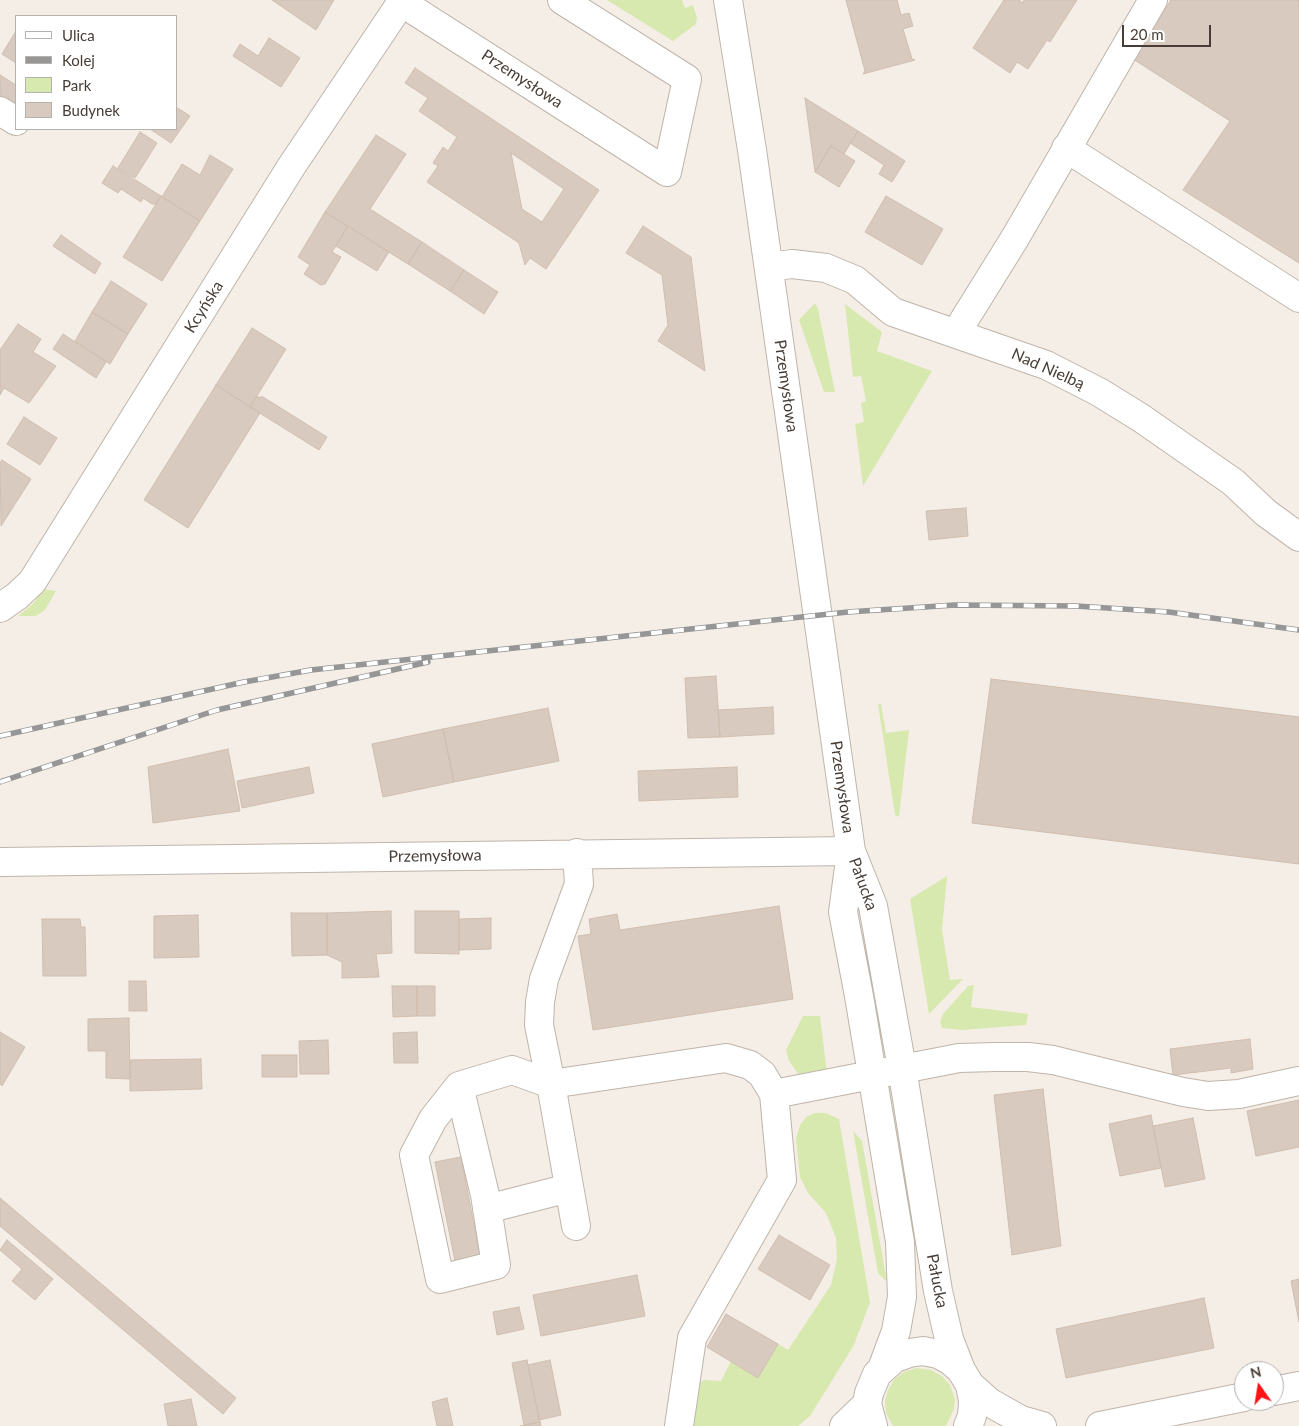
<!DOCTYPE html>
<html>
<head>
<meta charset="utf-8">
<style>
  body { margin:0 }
  #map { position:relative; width:1299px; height:1426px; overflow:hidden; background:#f4eee7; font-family:Lato,sans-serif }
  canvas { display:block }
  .legend { position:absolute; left:15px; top:15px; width:162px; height:115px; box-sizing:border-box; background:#fff; border:1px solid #b5b1af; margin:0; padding:6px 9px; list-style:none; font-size:15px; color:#473d36 }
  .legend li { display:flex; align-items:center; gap:10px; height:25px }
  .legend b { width:25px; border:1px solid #b5b1af }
  .north { position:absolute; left:1234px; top:1361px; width:50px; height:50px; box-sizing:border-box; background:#fff; border:1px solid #b5b1af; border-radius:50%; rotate:347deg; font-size:14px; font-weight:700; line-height:20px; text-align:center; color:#473d36 }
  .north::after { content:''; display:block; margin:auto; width:18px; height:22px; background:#fe1415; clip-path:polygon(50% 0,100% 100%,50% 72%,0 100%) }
  .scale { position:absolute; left:1122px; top:25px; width:89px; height:22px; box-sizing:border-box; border:2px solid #473d36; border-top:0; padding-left:6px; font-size:15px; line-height:18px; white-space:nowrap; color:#473d36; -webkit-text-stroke:4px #fff; paint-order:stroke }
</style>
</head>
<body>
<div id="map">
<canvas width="1299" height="1426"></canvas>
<ul class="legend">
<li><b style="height:6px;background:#fff"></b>Ulica</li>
<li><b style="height:6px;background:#969696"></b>Kolej</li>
<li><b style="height:14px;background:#d8e9af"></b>Park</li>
<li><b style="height:14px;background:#d8cabf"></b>Budynek</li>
</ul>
<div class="north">N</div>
<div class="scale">20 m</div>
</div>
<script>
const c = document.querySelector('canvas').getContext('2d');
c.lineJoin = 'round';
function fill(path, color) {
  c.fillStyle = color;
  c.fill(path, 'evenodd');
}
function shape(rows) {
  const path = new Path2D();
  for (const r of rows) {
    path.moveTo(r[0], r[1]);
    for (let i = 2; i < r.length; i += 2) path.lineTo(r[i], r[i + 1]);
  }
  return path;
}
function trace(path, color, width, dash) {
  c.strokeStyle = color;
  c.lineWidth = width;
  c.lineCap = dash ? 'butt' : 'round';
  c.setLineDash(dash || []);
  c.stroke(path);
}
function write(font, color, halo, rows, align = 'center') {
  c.font = font + ' Lato,sans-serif';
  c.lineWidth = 4;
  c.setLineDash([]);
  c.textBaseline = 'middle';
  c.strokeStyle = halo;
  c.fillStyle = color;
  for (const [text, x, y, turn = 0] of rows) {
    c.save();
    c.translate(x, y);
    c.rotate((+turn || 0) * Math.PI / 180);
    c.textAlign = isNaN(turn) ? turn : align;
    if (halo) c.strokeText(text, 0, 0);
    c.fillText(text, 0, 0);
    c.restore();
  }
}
fill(shape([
  [607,0,682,0,685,8,693,5,697,18,696,24,673,41],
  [815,303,818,309,835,392,824,392,799,320],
  [845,304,882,332,877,351,932,371,863,486,855,424,864,422,861,403,866,401,861,376,853,377],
  [43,589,56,591,45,610,36,616,18,616,34,603],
  [878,704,881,704,886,733,909,730,899,817,895,815],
  [947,876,942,930,950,980,963,979,929,1014,910,899],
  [974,985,971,1007,1028,1014,1026,1025,962,1030,942,1028,940,1022,943,1014,968,986],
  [803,1016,820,1016,827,1073,809,1080,799,1075,789,1061,786,1050],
  [815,1113,826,1113,839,1119,870,1302,854,1345,810,1416,798,1426,692,1426,697,1384,704,1380,721,1381,731,1361,758,1378,778,1344,788,1350,831,1285,837,1259,836,1238,826,1213,808,1193,800,1177,796,1139,800,1125,806,1117],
  [853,1131,862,1141,887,1282,878,1273],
  [916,1368,931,1370,942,1376,950,1385,955,1399,954,1409,946,1426,893,1426,886,1413,885,1401,888,1390,894,1380,904,1372]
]), '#d8e9af');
const building = shape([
  [272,0,334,0,316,30,272,0],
  [846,0,897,0,901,15,909,13,913,26,903,29,912,59,915,60,863,74,865,71,846,0],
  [1004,0,1019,0,1023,3,1024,0,1077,0,1050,42,1047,40,1028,69,1017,62,1010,73,973,48,1004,0],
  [1171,0,1299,0,1299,263,1183,190,1230,121,1133,59,1171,0],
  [16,31,16,63,2,54,16,31],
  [269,38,300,58,281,87,233,56,240,44,258,56,269,38],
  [415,68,599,190,546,269,530,258,525,265,519,243,427,182,438,166,433,163,443,147,448,151,457,137,419,111,428,98,405,83,415,68],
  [511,153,564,189,542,222,522,209,511,153],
  [0,75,16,85,16,105,0,95,0,75],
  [805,98,858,131,844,154,831,146,815,172,805,98],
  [176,107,190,116,171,143,150,129,176,129,176,107],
  [858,131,905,161,892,182,879,174,884,165,850,143,858,131],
  [140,132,157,143,135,178,118,168,140,132],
  [376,135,406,154,370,209,422,242,408,264,325,212,376,135],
  [831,146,855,161,839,187,815,172,831,146],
  [210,155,233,169,200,221,162,197,182,164,200,175,210,155],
  [113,166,161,196,156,204,152,204,143,198,141,202,121,189,118,193,102,183,113,166],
  [161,196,200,221,162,281,123,257,161,196],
  [886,196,943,229,922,265,865,232,886,196],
  [325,212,348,226,332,252,341,257,325,284,321,285,304,274,310,265,298,257,325,212],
  [348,226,389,252,377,271,336,246,348,226],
  [643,226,691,257,705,371,658,341,668,325,662,275,626,253,643,226],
  [61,235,101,263,95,274,53,246,61,235],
  [422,242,464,270,450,291,408,264,422,242],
  [464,270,498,292,484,314,450,291,464,270],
  [111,281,147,304,128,334,92,312,111,281],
  [92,312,128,334,110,364,75,341,92,312],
  [18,324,41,339,33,352,56,366,29,403,4,388,0,395,0,350,18,324],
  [252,328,286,349,250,407,216,385,252,328],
  [63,334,106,362,96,378,53,349,63,334],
  [216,385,260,413,188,528,144,500,216,385],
  [256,397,263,397,327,437,319,450,250,407,256,397],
  [24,417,57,438,40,465,7,444,24,417],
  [2,460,31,479,1,526,0,463,2,460],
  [966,508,968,536,929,540,926,511,966,508],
  [716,676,720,737,688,738,685,678,716,676],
  [991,679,1299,717,1299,864,972,823,991,679],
  [773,707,774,734,720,737,718,710,773,707],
  [548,708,559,761,454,782,443,729,548,708],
  [443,729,454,782,383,797,372,744,443,729],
  [228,749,240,811,153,823,148,767,228,749],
  [309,767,314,793,242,808,237,781,309,767],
  [737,767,738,797,639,801,638,771,737,767],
  [779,906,793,999,593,1030,578,936,591,934,589,919,617,914,620,930,779,906],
  [391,911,392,953,376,954,379,977,342,978,342,962,327,955,327,913,391,911],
  [415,911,459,911,459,954,415,953,415,911],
  [291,913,327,913,327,955,292,956,291,913],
  [198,915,199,957,154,958,154,916,198,915],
  [491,918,491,949,459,950,459,919,491,918],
  [42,919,80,919,81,927,85,927,86,976,43,976,42,919],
  [129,981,146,981,147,1011,129,1011,129,981],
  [392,986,417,986,417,1016,393,1017,392,986],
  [417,986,435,986,435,1016,417,1016,417,986],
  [129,1018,130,1079,106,1078,106,1051,88,1051,88,1019,129,1018],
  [0,1032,25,1047,2,1086,0,1084,0,1032],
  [417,1032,418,1063,394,1063,393,1033,417,1032],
  [1250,1039,1253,1069,1231,1073,1231,1068,1173,1075,1170,1049,1250,1039],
  [328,1040,329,1074,300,1074,299,1041,328,1040],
  [262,1055,297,1055,297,1077,262,1077,262,1055],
  [201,1059,202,1089,130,1091,130,1060,201,1059],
  [1043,1089,1061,1246,1012,1255,994,1095,1043,1089],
  [1299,1100,1299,1147,1256,1156,1247,1111,1299,1100],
  [1151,1115,1161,1168,1120,1176,1109,1124,1151,1115],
  [1193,1118,1205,1179,1165,1187,1153,1126,1193,1118],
  [461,1157,480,1256,455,1261,435,1162,461,1157],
  [0,1198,236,1398,223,1414,0,1226,0,1198],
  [779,1235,830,1265,810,1300,758,1269,779,1235],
  [7,1240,53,1279,35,1300,12,1281,22,1269,0,1250,7,1240],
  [637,1275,645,1316,541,1336,533,1295,637,1275],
  [1299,1279,1299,1322,1291,1281,1299,1279],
  [1204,1298,1214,1348,1066,1378,1056,1329,1204,1298],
  [519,1307,524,1329,497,1335,493,1312,519,1307],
  [726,1314,778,1344,758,1378,707,1347,726,1314],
  [527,1360,540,1422,524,1425,512,1363,527,1360],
  [550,1360,561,1415,539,1420,528,1365,550,1360],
  [447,1398,453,1426,437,1426,432,1402,447,1398],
  [191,1399,197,1426,168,1426,164,1404,191,1399],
  [540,1422,541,1426,520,1426,540,1422]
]);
fill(building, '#d8cabf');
trace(building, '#d0beaf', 1);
const minor = shape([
  [728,0,752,150,851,851,873,906,902,1068,938,1291,949,1339,961,1370],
  [401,2,667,172,687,79,562,0],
  [0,111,16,121],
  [1066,148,1299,298],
  [769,267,792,264,826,268,855,280,893,312,1046,365,1099,392,1141,418,1233,482,1266,513,1299,537],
  [956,333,1015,238,1153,0],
  [0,608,17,596,32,582,291,167,403,0],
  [851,852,843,912,859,996,900,1242,902,1297,896,1331,883,1366],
  [0,862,851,851],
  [551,1084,539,1025,540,1002,544,979,579,884,577,853],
  [459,1086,485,1195,496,1265,440,1279,414,1155,433,1119,459,1086,512,1070,551,1084],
  [487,1209,569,1188],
  [576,1226,551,1084,726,1058,750,1065,762,1074,774,1094],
  [970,1385,989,1402,1021,1420,1042,1426],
  [1274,1391,1299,1386],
  [679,1426,692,1338,782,1180,774,1094,959,1058,995,1057,1028,1057,1053,1060,1183,1092,1208,1096,1239,1094,1299,1081],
  [844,1426,867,1404],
  [873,1426,867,1404,869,1393,877,1374,895,1358,909,1353,923,1351,938,1354,951,1361,961,1370,970,1385,973,1401,972,1416,968,1426],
  [1100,1426,1244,1397]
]);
trace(minor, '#bfb4a9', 30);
trace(minor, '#fff', 28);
const rail = shape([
  [0,736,244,682,311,670,848,612,955,605,1076,606,1169,612,1299,630],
  [0,782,217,710,428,662]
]);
trace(rail, '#969696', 5.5);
trace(rail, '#fff', 4, [11]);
write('16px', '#473d36', '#fff', [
  ["Przemysłowa",522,79,33],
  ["Kcyńska",204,307,-58],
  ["Nad Nielbą",1048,369,24],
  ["Przemysłowa",786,386,82],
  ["Przemysłowa",842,787,82],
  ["Przemysłowa",435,856,-1],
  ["Pałucka",863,884,70],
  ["Pałucka",937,1281,79]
]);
</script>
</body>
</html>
